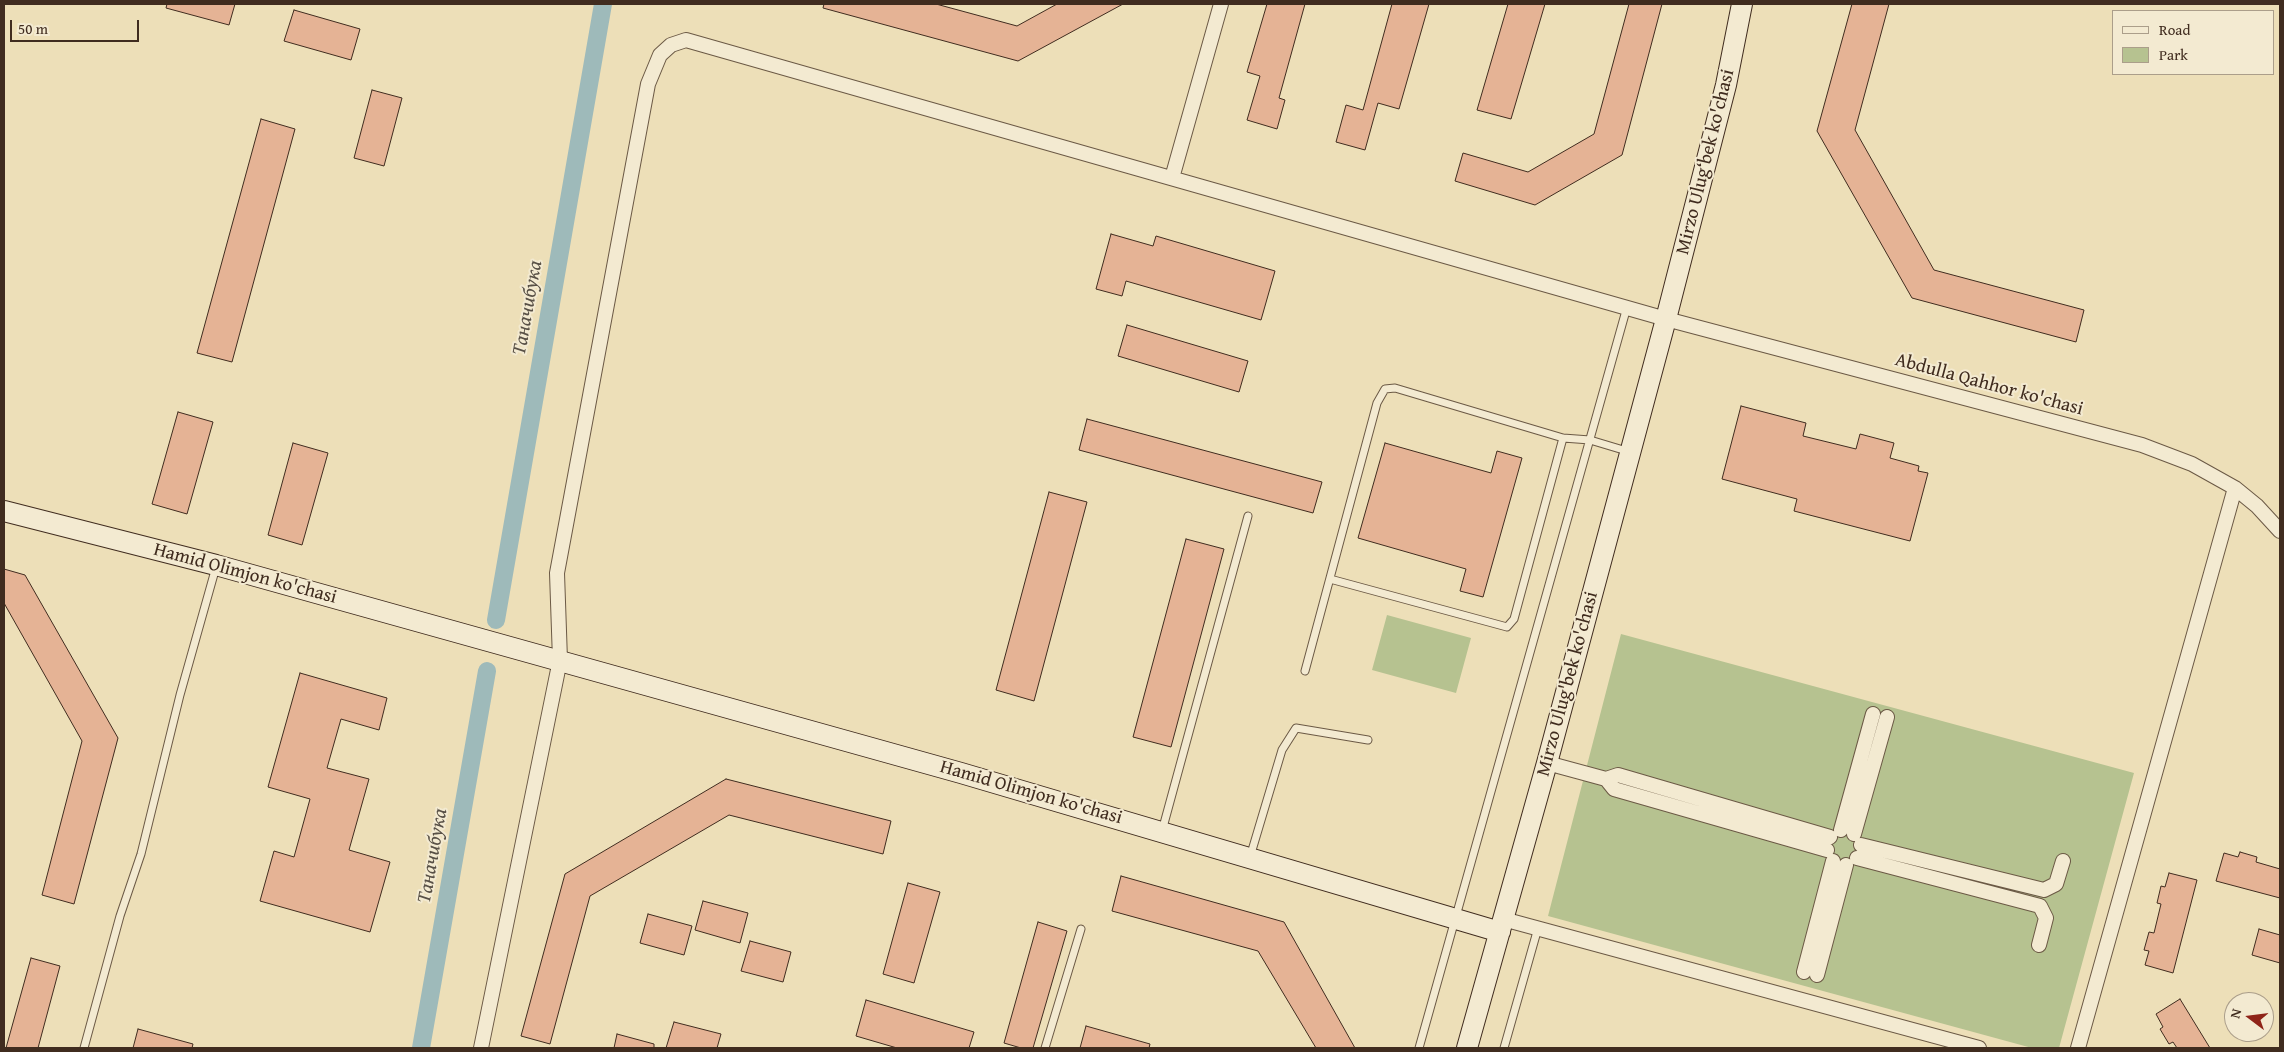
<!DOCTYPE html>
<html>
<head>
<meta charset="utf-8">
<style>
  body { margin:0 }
  #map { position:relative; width:2284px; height:1052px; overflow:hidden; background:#eddfb8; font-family:"Gentium Book Plus",serif }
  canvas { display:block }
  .frame { position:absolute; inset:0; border:5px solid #402c1f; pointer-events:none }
  .legend { position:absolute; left:2112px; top:10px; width:162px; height:65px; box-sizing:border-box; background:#f3ead1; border:1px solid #ab9e8a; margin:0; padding:6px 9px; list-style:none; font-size:15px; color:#402c1f }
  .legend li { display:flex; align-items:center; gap:10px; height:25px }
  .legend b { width:25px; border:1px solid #ab9e8a }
  .north { position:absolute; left:2224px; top:992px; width:50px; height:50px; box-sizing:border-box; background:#f3ead1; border:1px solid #ab9e8a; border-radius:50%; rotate:285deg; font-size:14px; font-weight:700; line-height:20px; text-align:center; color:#402c1f }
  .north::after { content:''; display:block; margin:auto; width:18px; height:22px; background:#8f2418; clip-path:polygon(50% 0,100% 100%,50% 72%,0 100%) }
  .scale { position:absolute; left:10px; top:20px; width:129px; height:22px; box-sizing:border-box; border:2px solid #402c1f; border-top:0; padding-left:6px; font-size:15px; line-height:18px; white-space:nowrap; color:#402c1f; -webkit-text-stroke:4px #f3ead1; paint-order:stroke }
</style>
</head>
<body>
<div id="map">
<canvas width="2284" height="1052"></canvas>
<div class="frame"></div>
<ul class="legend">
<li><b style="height:6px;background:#f3ead1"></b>Road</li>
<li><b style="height:14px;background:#b6c290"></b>Park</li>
</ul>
<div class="north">N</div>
<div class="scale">50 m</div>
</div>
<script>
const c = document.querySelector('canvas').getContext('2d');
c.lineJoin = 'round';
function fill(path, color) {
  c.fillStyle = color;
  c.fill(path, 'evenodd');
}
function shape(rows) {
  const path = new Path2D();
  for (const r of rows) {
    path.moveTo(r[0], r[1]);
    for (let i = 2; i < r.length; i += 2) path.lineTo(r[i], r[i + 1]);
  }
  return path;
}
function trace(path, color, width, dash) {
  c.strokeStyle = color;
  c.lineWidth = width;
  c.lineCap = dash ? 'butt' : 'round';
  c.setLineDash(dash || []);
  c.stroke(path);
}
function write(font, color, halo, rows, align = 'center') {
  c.font = font + ' "Gentium Book Plus",serif';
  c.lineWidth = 4;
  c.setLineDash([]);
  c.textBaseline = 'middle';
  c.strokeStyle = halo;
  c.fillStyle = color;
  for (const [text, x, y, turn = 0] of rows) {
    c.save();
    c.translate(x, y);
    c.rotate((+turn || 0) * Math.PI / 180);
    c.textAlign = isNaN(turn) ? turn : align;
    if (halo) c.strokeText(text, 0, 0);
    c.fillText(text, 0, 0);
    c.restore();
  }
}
fill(shape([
  [1387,615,1471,638,1456,693,1372,670],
  [1621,634,2134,773,2059,1048,2032,1048,1548,916]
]), '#b6c290');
trace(shape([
  [496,620,603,4],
  [421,1048,487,671]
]), '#9ebaba', 18);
const building = shape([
  [167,4,235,4,229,25,166,8,167,4],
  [824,4,936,4,1017,26,1057,4,1123,4,1018,61,823,8,824,4],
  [1267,4,1305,4,1279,98,1285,100,1277,129,1247,120,1260,76,1247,72,1267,4],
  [1392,4,1429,4,1399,109,1378,103,1365,150,1336,142,1346,105,1363,110,1392,4],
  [1508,4,1545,4,1511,119,1477,110,1508,4],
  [1629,4,1662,4,1622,155,1535,205,1455,181,1463,153,1528,172,1594,134,1629,4],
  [1852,4,1889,4,1855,130,1934,270,2084,310,2076,342,1912,298,1817,131,1852,4],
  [294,10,360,29,351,60,284,41,294,10],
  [372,90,402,98,384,166,354,158,372,90],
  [261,119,295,129,232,362,197,353,261,119],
  [1111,234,1153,246,1156,236,1275,271,1261,320,1126,281,1122,296,1096,289,1111,234],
  [1127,325,1248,361,1239,392,1118,356,1127,325],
  [1741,406,1806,423,1803,436,1856,449,1860,434,1894,443,1890,458,1919,466,1918,471,1928,473,1910,541,1794,511,1797,499,1722,479,1741,406],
  [178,412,213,422,187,514,152,504,178,412],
  [1087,419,1322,482,1313,513,1079,450,1087,419],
  [293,443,328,453,302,545,268,535,293,443],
  [1385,443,1491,473,1497,451,1522,458,1483,597,1460,591,1466,569,1358,538,1385,443],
  [1049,492,1087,502,1034,701,996,690,1049,492],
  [1186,539,1224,549,1171,747,1133,737,1186,539],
  [4,569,25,575,118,738,74,904,42,895,82,741,4,603,4,569],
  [300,673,387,698,379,730,341,719,327,768,369,779,349,850,390,862,370,932,260,901,274,851,294,857,310,799,268,787,300,673],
  [726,779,891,821,883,854,729,815,590,896,550,1044,521,1036,565,874,726,779],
  [2240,852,2257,857,2256,862,2280,869,2280,898,2216,881,2224,853,2238,857,2240,852],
  [2169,873,2197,880,2173,973,2145,965,2149,951,2144,950,2149,932,2154,933,2161,904,2157,903,2161,886,2165,887,2169,873],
  [1121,876,1284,922,1355,1048,1316,1048,1258,951,1112,911,1121,876],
  [908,883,940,892,914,983,883,974,908,883],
  [703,901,748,913,740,943,695,930,703,901],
  [648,914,692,926,684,955,640,943,648,914],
  [1038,922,1067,931,1033,1048,1021,1048,1004,1043,1038,922],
  [2259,929,2280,935,2280,963,2252,955,2259,929],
  [750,941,791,952,783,982,741,971,750,941],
  [31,958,60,966,38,1048,6,1048,31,958],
  [2180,999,2210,1048,2177,1048,2173,1042,2169,1044,2160,1029,2163,1027,2156,1014,2180,999],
  [866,1000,974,1032,969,1048,897,1048,856,1036,866,1000],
  [674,1022,721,1034,717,1048,666,1048,674,1022],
  [1086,1026,1150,1044,1149,1048,1080,1048,1086,1026],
  [138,1029,193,1044,192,1048,133,1048,138,1029],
  [617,1034,654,1044,654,1048,614,1048,617,1034]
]);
fill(building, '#e5b395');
trace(building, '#402c1f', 1);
const lane = shape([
  [1330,579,1507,627,1514,619,1563,438],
  [1305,671,1377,403,1385,389,1395,388,1563,438,1590,440,1630,452],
  [1162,831,1248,516],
  [1250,857,1282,750,1296,728,1368,740],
  [84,1048,120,916,141,854,180,695,216,567],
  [1045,1048,1081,929],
  [1419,1048,1627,307],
  [1504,1048,1538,928]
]);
const street = shape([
  [1172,178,1221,4],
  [1547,763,1606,779],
  [1841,830,1873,714],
  [1854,834,1887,717],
  [1861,845,2044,890,2056,884,2063,861],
  [1827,850,1614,789,1606,779,1618,775,1830,837],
  [1857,858,2040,906,2046,918,2039,945],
  [1503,919,1979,1048],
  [1804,972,1833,861],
  [1817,975,1846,865],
  [481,1048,560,660,557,573,648,84,660,55,671,45,686,40,1666,319,2142,445,2192,464,2235,488,2257,506,2280,531],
  [2078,1048,2235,488]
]);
const secondary = shape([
  [4,511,216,565,961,773,1500,932],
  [1467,1048,1547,763,1666,319,1726,85,1742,4]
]);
trace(lane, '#6b5945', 9);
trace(street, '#6b5945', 16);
trace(secondary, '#402c1f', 22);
trace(lane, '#f3ead1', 7);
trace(street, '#f3ead1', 14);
trace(secondary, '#f3ead1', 20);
write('19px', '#402c1f', '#f3ead1', [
  ["Mirzo Ulug‘bek ko'chasi",1706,162,-76],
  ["Abdulla Qahhor ko'chasi",1989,385,15],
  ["Hamid Olimjon ko'chasi",245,574,15],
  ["Mirzo Ulug'bek ko'chasi",1568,684,-75],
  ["Hamid Olimjon ko'chasi",1031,793,16]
]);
write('italic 20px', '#585046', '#f3ead1', [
  ["Таначибука",528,308,-80],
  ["Таначибука",433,856,-80]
]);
</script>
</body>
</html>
